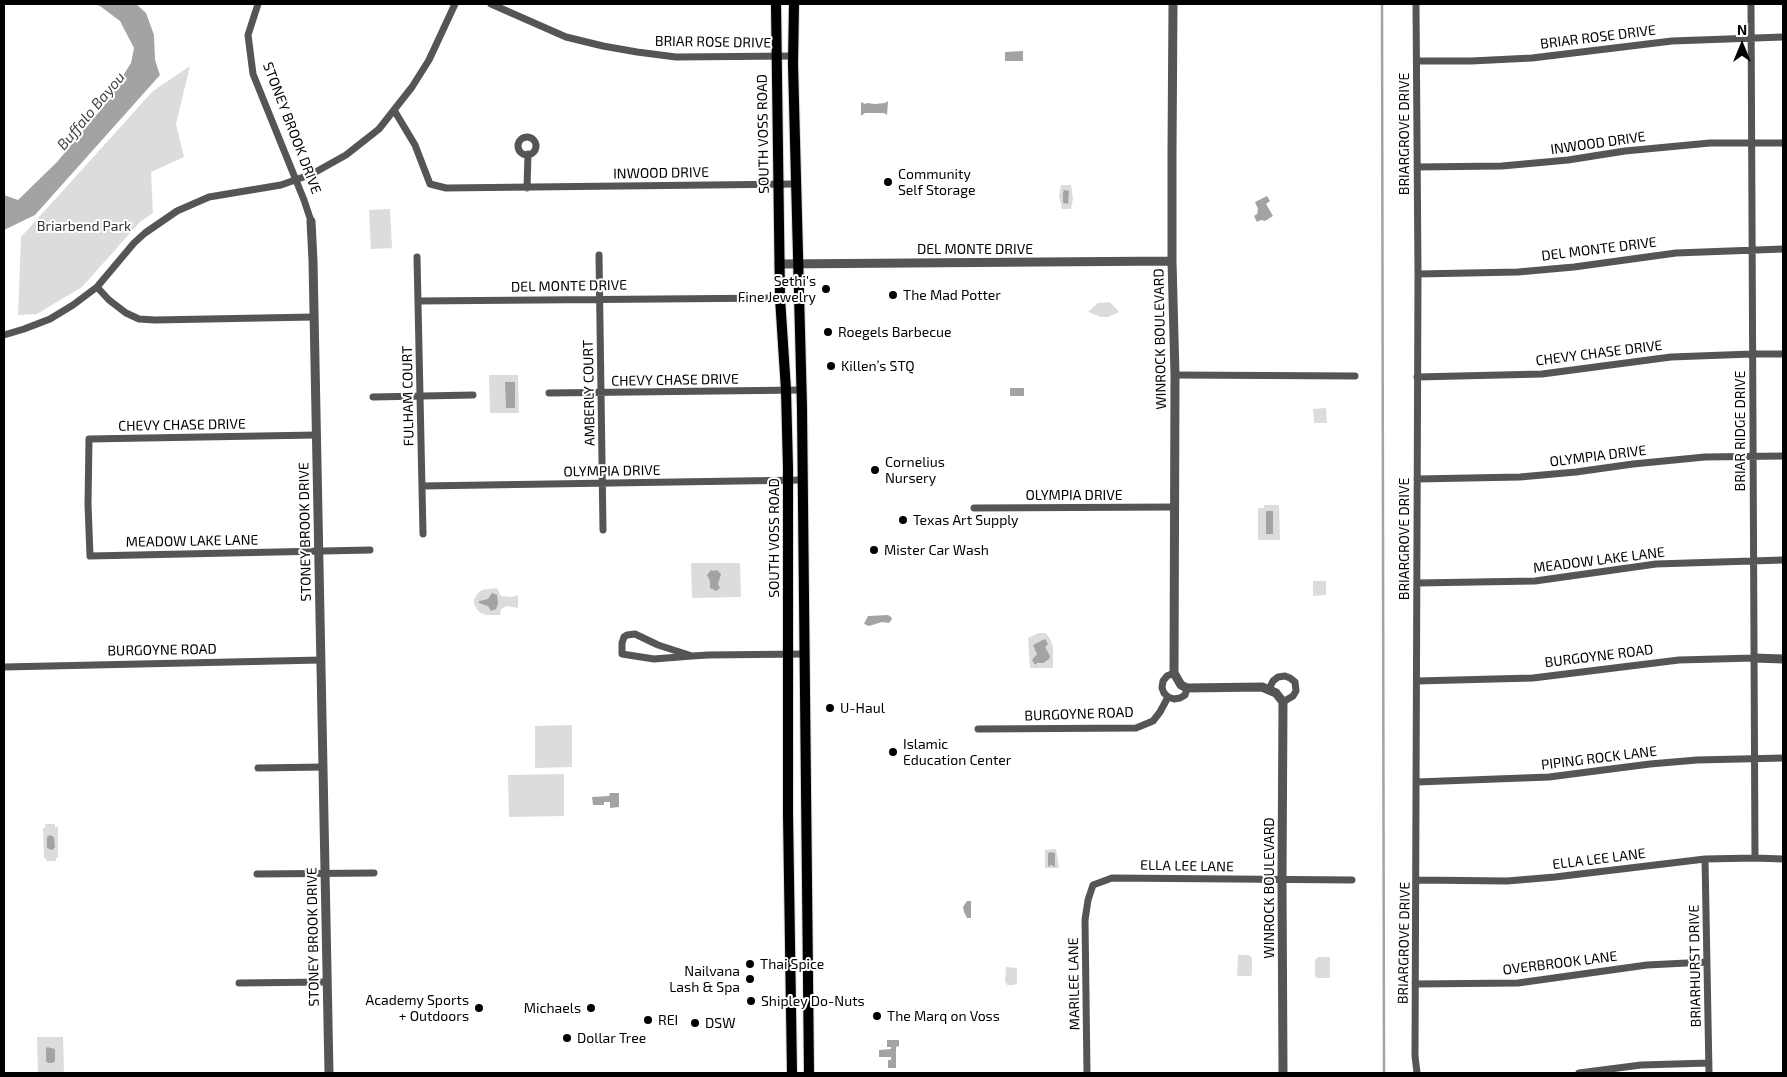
<!DOCTYPE html>
<html>
<head>
<meta charset="utf-8">
<style>
  body { margin:0 }
  #map { position:relative; width:1787px; height:1077px; overflow:hidden; background:#fff; font-family:"Exo 2",sans-serif }
  canvas { display:block }
  .frame { position:absolute; inset:0; border:5px solid #000; pointer-events:none }
  .north { position:absolute; left:1717px; top:20px; width:50px; height:50px; -webkit-text-stroke:4px #fff; paint-order:stroke; rotate:0deg; font-size:14px; font-weight:700; line-height:20px; text-align:center; color:#000 }
  .north::after { content:''; display:block; margin:auto; width:18px; height:22px; background:#000; clip-path:polygon(50% 0,100% 100%,50% 72%,0 100%) }
</style>
</head>
<body>
<div id="map">
<canvas width="1787" height="1077"></canvas>
<div class="frame"></div>
<div class="north">N</div>
</div>
<script>
const c = document.querySelector('canvas').getContext('2d');
c.lineJoin = 'round';
function fill(path, color) {
  c.fillStyle = color;
  c.fill(path, 'evenodd');
}
function shape(rows) {
  const path = new Path2D();
  for (const r of rows) {
    if (r.length === 3) {
      path.moveTo(r[0] + r[2], r[1]);
      path.arc(r[0], r[1], r[2], 0, 2 * Math.PI);
      continue;
    }
    path.moveTo(r[0], r[1]);
    for (let i = 2; i < r.length; i += 2) path.lineTo(r[i], r[i + 1]);
  }
  return path;
}
function trace(path, color, width, dash) {
  c.strokeStyle = color;
  c.lineWidth = width;
  c.lineCap = dash ? 'butt' : 'round';
  c.setLineDash(dash || []);
  c.stroke(path);
}
function write(font, color, halo, rows, align = 'center') {
  c.font = font + ' "Exo 2",sans-serif';
  c.lineWidth = 4;
  c.setLineDash([]);
  c.textBaseline = 'middle';
  c.strokeStyle = halo;
  c.fillStyle = color;
  for (const [text, x, y, turn = 0] of rows) {
    c.save();
    c.translate(x, y);
    c.rotate((+turn || 0) * Math.PI / 180);
    c.textAlign = isNaN(turn) ? turn : align;
    if (halo) c.strokeText(text, 0, 0);
    c.fillText(text, 0, 0);
    c.restore();
  }
}
fill(shape([
  [190,66,176,124,184,157,151,172,153,213,140,222,82,287,37,314,18,315,21,237,153,91],
  [1061,185,1071,185,1073,198,1071,209,1062,209,1059,196],
  [390,209,392,248,371,249,369,210],
  [1110,302,1119,312,1108,317,1101,317,1088,312,1098,303],
  [489,375,518,375,519,413,490,413],
  [1326,408,1327,423,1314,423,1313,409],
  [1264,505,1279,505,1280,540,1258,540,1258,508,1264,508],
  [691,563,740,563,741,597,692,598],
  [1313,581,1326,581,1326,595,1313,596],
  [497,588,501,596,512,597,518,595,518,608,507,606,501,609,500,615,486,615,479,612,474,604,474,600,477,594,482,590],
  [1038,633,1046,633,1050,639,1053,647,1053,668,1030,668,1028,638],
  [572,725,572,767,535,768,535,726],
  [564,774,564,816,509,817,508,775],
  [45,824,55,824,55,827,58,827,58,858,56,858,56,861,46,861,46,858,44,858,43,828,46,827],
  [1056,849,1059,868,1045,868,1045,850],
  [1238,955,1249,955,1252,958,1252,974,1251,976,1237,976],
  [1318,957,1330,957,1330,978,1317,978,1315,976,1315,960],
  [1006,967,1017,968,1017,983,1014,985,1007,985,1005,981],
  [37,1037,63,1037,64,1073,38,1073]
]), '#dcdcdc');
fill(shape([
  [93,4,136,4,146,13,154,35,155,60,160,75,35,215,4,230,4,195,18,200,57,162,104,106,131,63,134,48,120,21,100,6],
  [1023,51,1023,61,1005,61,1005,52],
  [888,101,887,115,884,113,865,113,861,116,861,102,865,104,867,103,875,104,885,103],
  [1064,190,1069,191,1068,204,1063,203,1063,193],
  [1267,196,1270,201,1266,204,1273,216,1265,221,1261,220,1257,222,1254,216,1257,214,1258,209,1255,202],
  [505,382,515,382,515,408,506,408],
  [1010,388,1024,388,1024,396,1010,396],
  [1266,511,1273,511,1273,534,1266,534],
  [711,570,714,571,717,570,721,574,718,584,720,588,716,591,710,588,710,581,707,575],
  [492,593,497,595,498,604,496,609,491,611,488,606,479,603,479,601,488,599],
  [888,615,891,617,892,619,889,623,882,622,869,626,864,624,868,616],
  [1045,639,1048,644,1045,647,1050,656,1049,659,1043,663,1037,663,1035,665,1032,660,1037,654,1033,645],
  [610,793,619,793,619,807,610,808,610,802,604,802,604,805,593,805,592,797,609,796],
  [50,835,54,837,55,847,52,850,47,848,47,837],
  [1051,852,1055,853,1055,867,1051,865,1048,867,1048,853],
  [967,901,971,901,971,918,967,918,964,912,963,907],
  [887,1040,899,1040,899,1046,896,1047,896,1068,888,1068,888,1060,891,1060,891,1057,879,1057,879,1050,891,1049,891,1047,887,1047],
  [47,1047,55,1049,55,1061,53,1063,48,1063,46,1061,46,1049]
]), '#a3a3a3');
trace(shape([
  [1382,4,1384,1073]
]), '#a3a3a3', 2.5);
const primary = shape([
  [776,4,780,298,786,390,788,468,788,814,792,1073],
  [794,4,793,64,802,408,809,1073]
]);
trace(primary, '#dbdbdb', 12);
trace(shape([
  [258,4,248,35,253,74,304,200,311,221],
  [491,4,566,37,603,46,637,52,676,57,793,56],
  [1416,4,1418,274,1415,1056,1417,1073],
  [1751,4,1755,858],
  [1417,61,1471,61,1532,58,1672,41,1783,37],
  [394,110,415,145,430,184,446,188,796,184],
  [527,146,9],
  [1417,167,1502,166,1568,160,1625,151,1710,143,1783,143],
  [527,188,528,154],
  [599,255,603,530],
  [417,257,423,534],
  [1418,274,1518,272,1574,267,1676,253,1783,249],
  [97,287,109,300,126,313,139,319,155,320,314,317],
  [418,301,780,298],
  [4,335,24,329,50,319,73,305,97,287,134,243,145,233,177,211,209,197,281,185,312,174,346,155,379,129,412,87,429,60,455,4],
  [1175,375,1355,376],
  [1417,377,1542,374,1671,357,1752,354,1783,354],
  [549,393,801,390],
  [373,397,473,395],
  [316,435,89,439,88,504,90,556,370,550],
  [1417,479,1520,477,1576,472,1633,464,1705,457,1783,456],
  [422,486,802,480],
  [974,508,1175,507],
  [1417,583,1535,581,1656,564,1783,560],
  [692,656,658,645,635,634,627,635,624,637,622,643,622,654,654,659,692,656,708,655,804,654],
  [4,667,321,660],
  [1174,673,1167,676,1163,681,1162,688,1164,693,1168,697,1174,699,1180,698,1185,695,1187,688],
  [1417,681,1533,678,1679,660,1754,658],
  [1269,689,1273,681,1278,677,1285,676,1290,678,1295,682,1296,691,1293,696,1283,702],
  [978,729,1136,728,1153,721,1160,712,1168,697],
  [258,768,323,767],
  [1417,782,1549,777,1650,764,1697,760,1783,758],
  [1705,859,1709,1073],
  [257,874,374,873],
  [1417,880,1507,881,1555,877,1705,859,1755,858,1783,859],
  [239,983,327,982],
  [1415,984,1518,983,1647,965,1707,962],
  [1087,1073,1085,920,1088,900,1093,885,1112,878,1352,880],
  [1579,1073,1641,1065,1709,1063]
]), '#555', 7);
trace(shape([
  [1173,4,1172,151,1172,261,1175,375,1174,673,1181,685,1187,688,1262,687,1276,693,1283,702,1282,880,1283,1073],
  [311,221,313,261,329,1073],
  [779,264,1172,261],
  [1754,658,1783,659]
]), '#555', 9);
trace(primary, '#000', 10);
for (const [x, y, r, color] of [
  [888,182,5,"#000"],
  [826,289,5,"#000"],
  [893,295,5,"#000"],
  [828,332,5,"#000"],
  [831,366,5,"#000"],
  [875,470,5,"#000"],
  [903,520,5,"#000"],
  [874,550,5,"#000"],
  [830,708,5,"#000"],
  [893,752,5,"#000"],
  [750,964,5,"#000"],
  [750,979,5,"#000"],
  [751,1001,5,"#000"],
  [479,1008,5,"#000"],
  [591,1008,5,"#000"],
  [877,1016,5,"#000"],
  [648,1020,5,"#000"],
  [695,1023,5,"#000"],
  [567,1038,5,"#000"]
]) {
  const dot = new Path2D();
  dot.arc(x, y, r, 0, 2 * Math.PI);
  c.fillStyle = color;
  c.fill(dot);
  trace(dot, '#fff', 2);
}
write('14px', '#000', '#fff', [
  ["BRIAR ROSE DRIVE",1598,37,-7],
  ["BRIAR ROSE DRIVE",713,42,1],
  ["STONEY BROOK DRIVE",292,128,69],
  ["SOUTH VOSS ROAD",763,134,-91],
  ["BRIARGROVE DRIVE",1404,134,-90],
  ["INWOOD DRIVE",1598,143,-8],
  ["INWOOD DRIVE",661,173,-1],
  ["DEL MONTE DRIVE",975,249],
  ["DEL MONTE DRIVE",1599,249,-7],
  ["DEL MONTE DRIVE",569,286,-1],
  ["WINROCK BOULEVARD",1160,339,-91],
  ["CHEVY CHASE DRIVE",1599,353,-7],
  ["CHEVY CHASE DRIVE",675,380,-1],
  ["AMBERLY COURT",589,393,-91],
  ["FULHAM COURT",408,396,-91],
  ["CHEVY CHASE DRIVE",182,425,-1],
  ["BRIAR RIDGE DRIVE",1740,431,-90],
  ["OLYMPIA DRIVE",1598,456,-7],
  ["OLYMPIA DRIVE",612,471,-1],
  ["OLYMPIA DRIVE",1074,495],
  ["STONEY BROOK DRIVE",305,532,-91],
  ["SOUTH VOSS ROAD",774,538,-90],
  ["BRIARGROVE DRIVE",1404,539,-90],
  ["MEADOW LAKE LANE",192,541,-1],
  ["MEADOW LAKE LANE",1599,560,-7],
  ["BURGOYNE ROAD",162,650,-1],
  ["BURGOYNE ROAD",1599,656,-7],
  ["BURGOYNE ROAD",1079,714,-2],
  ["PIPING ROCK LANE",1599,758,-7],
  ["ELLA LEE LANE",1599,859,-7],
  ["ELLA LEE LANE",1187,866,1],
  ["WINROCK BOULEVARD",1269,888,-90],
  ["STONEY BROOK DRIVE",313,937,-91],
  ["BRIARGROVE DRIVE",1404,943,-89],
  ["OVERBROOK LANE",1560,963,-7],
  ["BRIARHURST DRIVE",1695,966,-91],
  ["MARILEE LANE",1074,984,-91]
]);
write('14px', '#000', '#fff', [
  ["Community",898,174],
  ["Self Storage",898,190],
  ["Sethi's",816,281,"right"],
  ["Fine Jewelry",816,297,"right"],
  ["The Mad Potter",903,295],
  ["Roegels Barbecue",838,332],
  ["Killen’s STQ",841,366],
  ["Cornelius",885,462],
  ["Nursery",885,478],
  ["Texas Art Supply",913,520],
  ["Mister Car Wash",884,550],
  ["U-Haul",840,708],
  ["Islamic",903,744],
  ["Education Center",903,760],
  ["Thai Spice",760,964],
  ["Nailvana",740,971,"right"],
  ["Lash & Spa",740,987,"right"],
  ["Academy Sports",469,1000,"right"],
  ["+ Outdoors",469,1016,"right"],
  ["Shipley Do-Nuts",761,1001],
  ["Michaels",581,1008,"right"],
  ["The Marq on Voss",887,1016],
  ["REI",658,1020],
  ["DSW",705,1023],
  ["Dollar Tree",577,1038]
], 'left');
write('14px', '#333', '#fff', [
  ["Briarbend Park",84,226]
]);
write('italic 15px', '#444', '#fff', [
  ["Buffalo Bayou",91,111,-50]
]);
</script>
</body>
</html>
